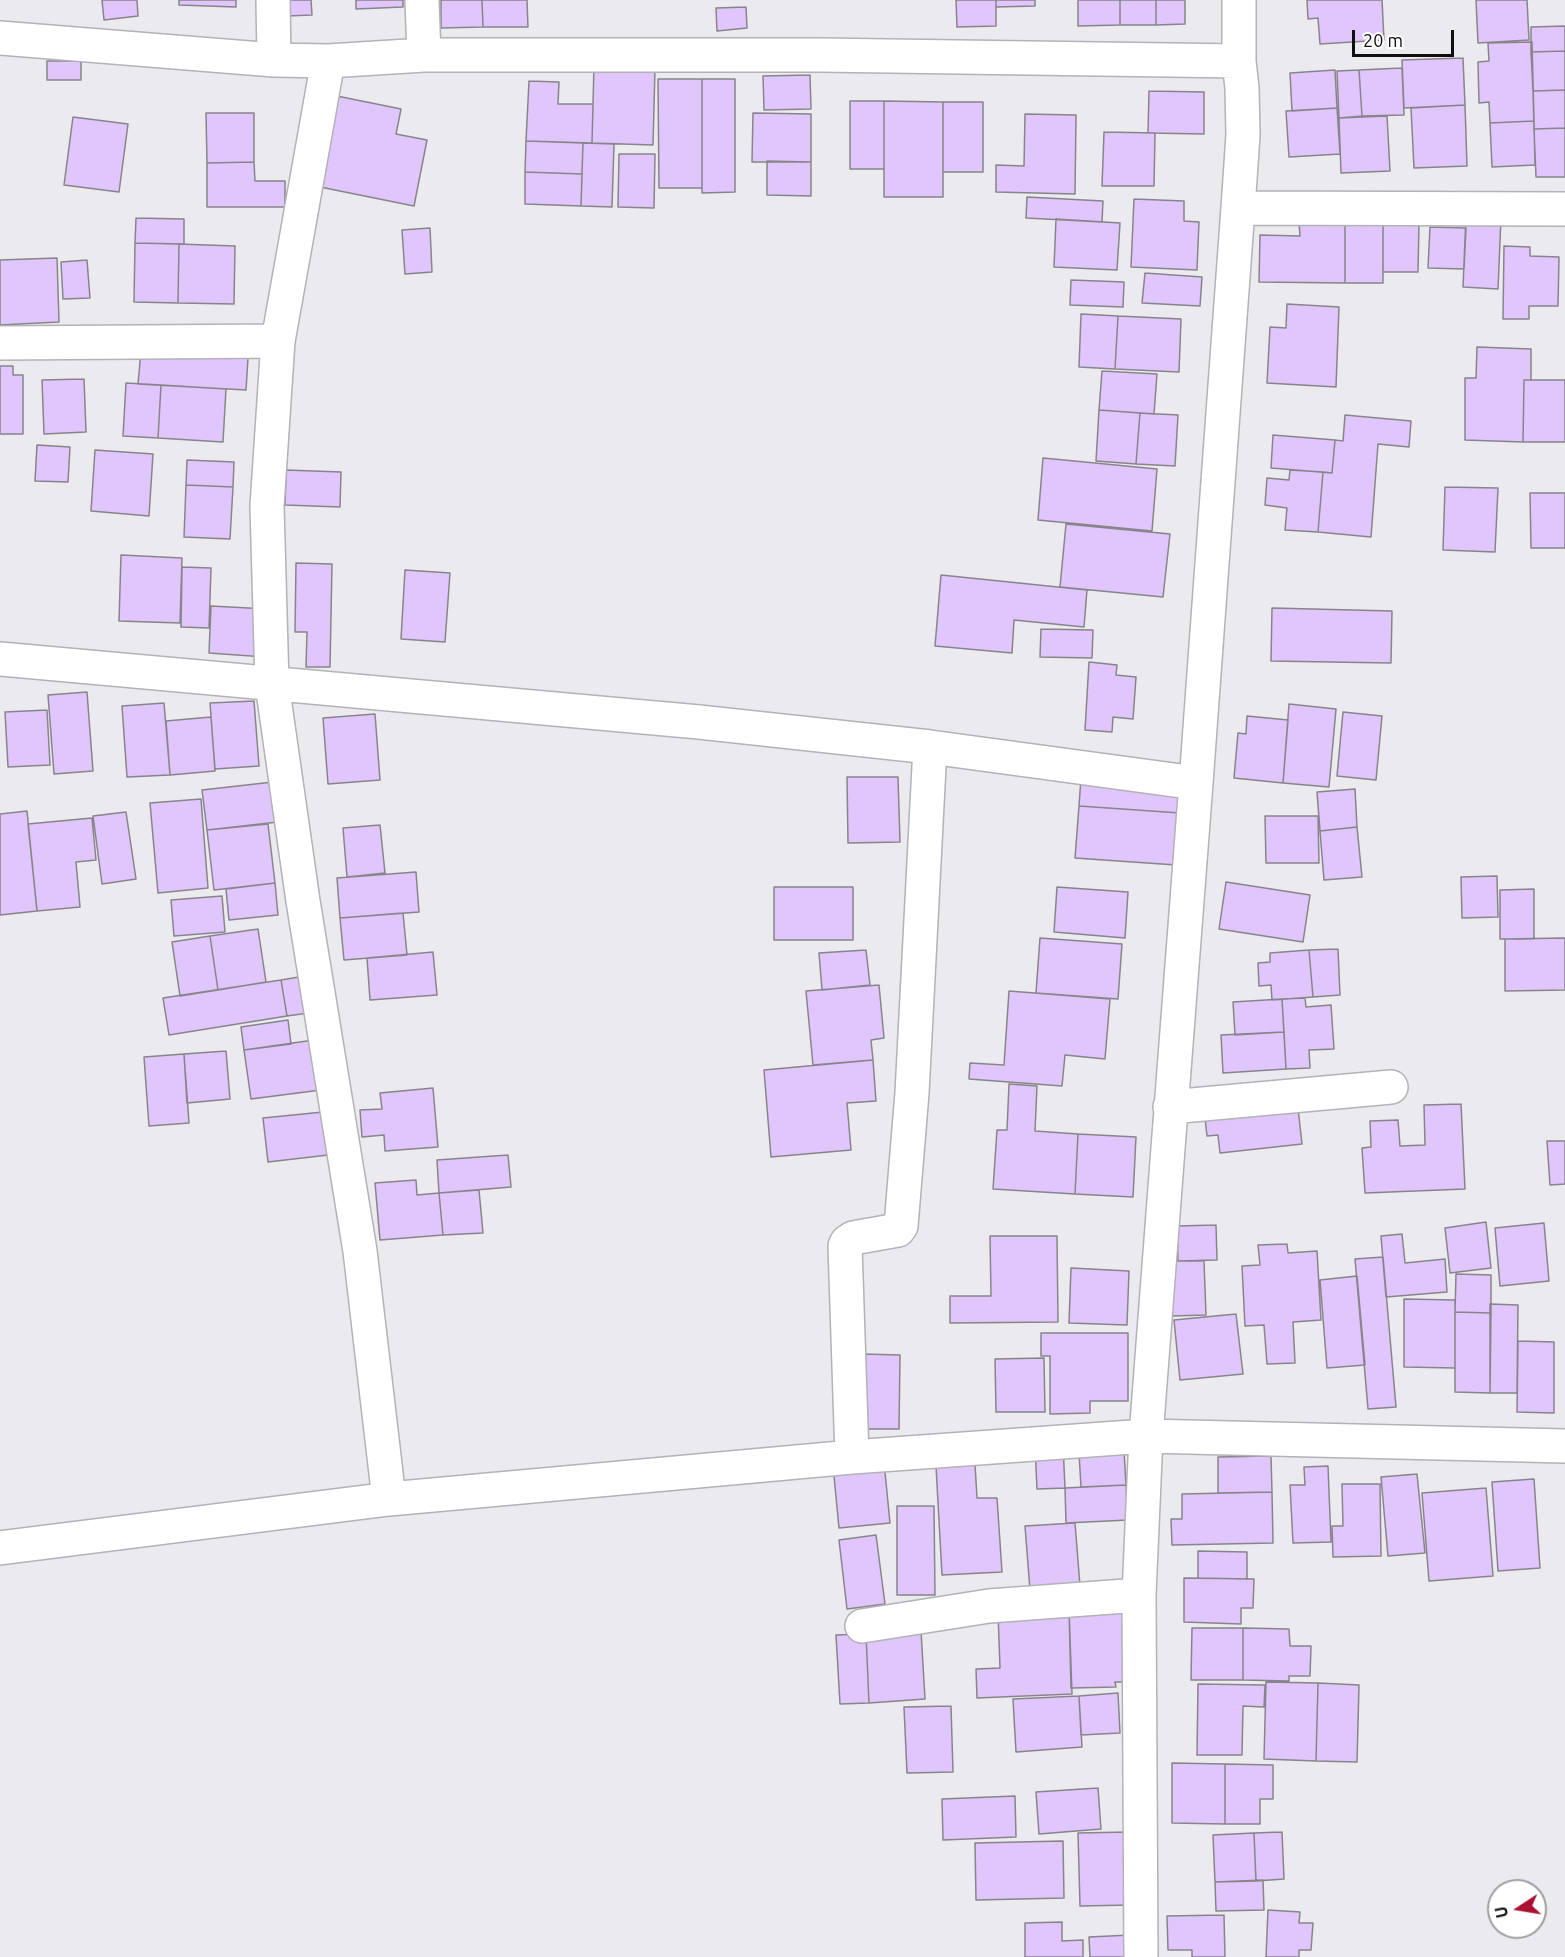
<!DOCTYPE html>
<html>
<head>
<meta charset="utf-8">
<style>
  body { margin:0 }
  #map { position:relative; width:1565px; height:1957px; overflow:hidden; background:#eaeaef; font-family:Ubuntu,sans-serif }
  canvas { display:block }
  .north { position:absolute; left:1487px; top:1879px; width:60px; height:60px; box-sizing:border-box; background:#fff; border:2px solid #9f9f9f; border-radius:50%; rotate:258deg; font-size:16px; font-weight:700; line-height:24px; text-align:center; color:#0f0f10 }
  .north::after { content:''; display:block; margin:auto; width:21px; height:27px; background:#a91231; clip-path:polygon(50% 0,100% 100%,50% 72%,0 100%) }
  .scale { position:absolute; left:1352px; top:30px; width:102px; height:27px; box-sizing:border-box; border:3px solid #0f0f10; border-top:0; padding-left:8px; font-size:18px; line-height:21px; white-space:nowrap; color:#0f0f10; -webkit-text-stroke:4px #fff; paint-order:stroke }
</style>
</head>
<body>
<div id="map">
<canvas width="1565" height="1957"></canvas>
<div class="north">U</div>
<div class="scale">20 m</div>
</div>
<script>
const c = document.querySelector('canvas').getContext('2d');
c.lineJoin = 'round';
function fill(path, color) {
  c.fillStyle = color;
  c.fill(path, 'evenodd');
}
function shape(rows) {
  const path = new Path2D();
  for (const r of rows) {
    path.moveTo(r[0], r[1]);
    for (let i = 2; i < r.length; i += 2) path.lineTo(r[i], r[i + 1]);
  }
  return path;
}
function trace(path, color, width, dash) {
  c.strokeStyle = color;
  c.lineWidth = width;
  c.lineCap = dash ? 'butt' : 'round';
  c.setLineDash(dash || []);
  c.stroke(path);
}
const building = shape([
  [102,0,137,0,138,16,104,20,102,0],
  [179,0,236,0,236,7,179,5,179,0],
  [286,0,311,0,312,15,286,16,286,0],
  [356,0,403,0,403,7,356,9,356,0],
  [441,0,482,0,483,27,441,28,441,0],
  [482,0,527,0,528,27,483,27,482,0],
  [956,0,996,0,996,26,957,27,956,0],
  [996,0,1035,0,1035,6,996,7,996,0],
  [1078,0,1120,0,1120,25,1078,26,1078,0],
  [1120,0,1156,0,1156,25,1120,25,1120,0],
  [1156,0,1185,0,1185,24,1156,25,1156,0],
  [1307,0,1382,0,1384,40,1320,44,1318,18,1308,19,1307,0],
  [1476,0,1527,0,1529,40,1478,43,1476,0],
  [746,7,747,28,717,31,716,8,746,7],
  [1565,26,1565,51,1531,52,1531,27,1565,26],
  [1532,42,1534,121,1490,123,1489,102,1479,103,1478,62,1489,61,1488,43,1532,42],
  [1565,51,1565,90,1533,91,1531,52,1565,51],
  [1463,58,1465,105,1404,108,1402,60,1463,58],
  [47,61,81,61,81,80,47,80,47,61],
  [594,65,655,68,653,145,592,143,594,65],
  [1402,68,1404,115,1362,116,1359,70,1402,68],
  [1335,70,1337,108,1292,111,1290,73,1335,70],
  [1359,70,1362,116,1339,118,1337,71,1359,70],
  [810,75,811,109,764,110,763,76,810,75],
  [658,79,702,79,702,188,659,188,658,79],
  [702,79,735,79,735,192,702,193,702,79],
  [529,81,559,82,558,104,593,104,592,143,526,141,529,81],
  [1565,90,1565,128,1534,129,1533,91,1565,90],
  [1149,91,1204,92,1204,134,1148,133,1149,91],
  [337,96,401,109,396,134,427,140,414,206,320,187,337,96],
  [850,101,884,101,884,169,850,169,850,101],
  [884,101,943,102,943,197,884,197,884,101],
  [943,102,983,102,983,172,943,172,943,102],
  [1465,105,1467,166,1414,168,1411,108,1465,105],
  [1337,108,1340,154,1289,157,1286,111,1337,108],
  [206,113,254,113,254,162,207,163,206,113],
  [753,113,811,114,811,162,752,162,753,113],
  [1025,114,1076,115,1075,194,996,192,996,165,1024,166,1025,114],
  [1387,116,1390,171,1341,173,1339,118,1387,116],
  [73,117,128,124,119,192,64,185,73,117],
  [1534,121,1535,165,1492,167,1490,123,1534,121],
  [1565,128,1565,177,1536,177,1534,129,1565,128],
  [1104,132,1155,133,1154,186,1102,186,1104,132],
  [526,141,583,143,582,174,525,172,526,141],
  [583,143,614,144,612,207,581,206,583,143],
  [619,154,655,154,654,208,618,207,619,154],
  [767,161,811,162,811,196,767,195,767,161],
  [254,162,255,181,285,181,285,207,207,207,207,163,254,162],
  [525,172,582,174,581,206,525,204,525,172],
  [1027,197,1103,201,1102,222,1026,218,1027,197],
  [1134,199,1184,201,1184,221,1199,222,1197,270,1131,267,1134,199],
  [1466,216,1501,218,1498,289,1463,287,1466,216],
  [136,218,184,219,184,244,135,243,136,218],
  [1056,219,1120,223,1117,270,1054,267,1056,219],
  [1299,222,1345,223,1345,283,1259,282,1260,235,1300,236,1299,222],
  [1345,223,1383,223,1383,283,1345,283,1345,223],
  [1383,223,1419,223,1418,272,1383,272,1383,223],
  [1430,227,1466,228,1464,269,1428,268,1430,227],
  [430,228,432,272,405,274,402,230,430,228],
  [135,243,179,244,178,303,134,302,135,243],
  [179,244,235,246,234,304,178,303,179,244],
  [1504,246,1530,247,1530,256,1559,257,1558,306,1529,306,1529,319,1503,319,1504,246],
  [57,258,59,322,0,325,0,260,57,258],
  [87,260,90,298,63,299,61,262,87,260],
  [1145,273,1202,277,1200,306,1142,303,1145,273],
  [1071,280,1124,282,1123,307,1070,305,1071,280],
  [1287,304,1339,307,1336,387,1267,383,1270,327,1286,328,1287,304],
  [1081,314,1118,316,1115,369,1079,367,1081,314],
  [1118,316,1181,319,1179,372,1115,369,1118,316],
  [1477,347,1531,349,1531,380,1524,380,1523,442,1465,440,1465,378,1476,378,1477,347],
  [141,351,248,358,246,390,138,384,141,351],
  [0,366,13,366,13,375,23,375,23,434,0,434,0,366],
  [1102,371,1157,374,1154,414,1099,410,1102,371],
  [84,379,86,432,44,434,42,380,84,379],
  [1524,380,1565,380,1565,442,1523,442,1524,380],
  [126,383,161,385,158,438,123,436,126,383],
  [161,385,226,389,223,442,158,438,161,385],
  [1099,410,1140,413,1136,464,1096,461,1099,410],
  [1140,413,1178,415,1175,466,1136,464,1140,413],
  [1345,415,1411,421,1409,447,1378,444,1371,537,1318,532,1323,472,1332,473,1335,440,1343,441,1345,415],
  [1273,435,1335,440,1332,473,1271,468,1273,435],
  [37,445,70,447,68,482,35,481,37,445],
  [95,450,153,454,149,516,91,511,95,450],
  [1043,458,1157,469,1152,531,1038,520,1043,458],
  [187,460,234,462,233,487,186,485,187,460],
  [286,470,341,472,340,507,285,505,286,470],
  [1290,470,1323,472,1318,532,1285,530,1287,508,1265,505,1267,478,1289,480,1290,470],
  [186,485,233,487,230,539,184,537,186,485],
  [1445,487,1498,488,1495,552,1443,550,1445,487],
  [1530,493,1565,493,1565,548,1531,548,1530,493],
  [1066,524,1170,534,1163,597,1060,587,1066,524],
  [121,555,182,558,180,623,119,621,121,555],
  [296,563,332,564,330,667,306,667,307,632,295,632,296,563],
  [182,567,211,568,209,628,181,627,182,567],
  [405,570,450,573,445,642,401,639,405,570],
  [941,575,1087,590,1084,627,1014,620,1012,653,935,646,941,575],
  [211,606,267,609,265,657,209,653,211,606],
  [1272,608,1392,611,1391,663,1271,661,1272,608],
  [1041,629,1093,630,1092,658,1040,657,1041,629],
  [1089,662,1117,665,1116,675,1136,677,1133,719,1113,717,1112,732,1085,730,1089,662],
  [87,692,93,771,54,774,48,695,87,692],
  [254,701,259,766,215,769,210,703,254,701],
  [164,703,170,775,127,777,122,706,164,703],
  [1289,704,1336,709,1329,787,1283,783,1289,704],
  [47,710,50,765,8,767,5,712,47,710],
  [1343,712,1382,716,1376,780,1337,776,1343,712],
  [375,714,380,780,328,784,323,718,375,714],
  [1247,716,1288,720,1283,783,1234,778,1238,733,1246,734,1247,716],
  [211,717,215,771,170,775,166,721,211,717],
  [847,777,898,777,900,842,848,843,847,777],
  [1081,778,1182,785,1180,813,1079,806,1081,778],
  [273,782,278,822,207,830,202,790,273,782],
  [1355,789,1357,827,1320,831,1317,792,1355,789],
  [201,799,208,888,158,893,150,803,201,799],
  [1079,806,1180,813,1176,865,1075,858,1079,806],
  [27,811,37,911,0,915,0,814,27,811],
  [126,812,136,879,102,884,93,816,126,812],
  [1265,816,1318,816,1319,863,1266,863,1265,816],
  [92,818,96,860,76,862,80,907,37,911,28,824,92,818],
  [268,824,275,883,214,890,207,830,268,824],
  [380,825,385,873,347,877,343,828,380,825],
  [1357,827,1362,877,1324,880,1320,831,1357,827],
  [416,872,419,912,340,918,337,878,416,872],
  [1497,876,1498,917,1462,918,1461,877,1497,876],
  [1226,882,1310,895,1303,942,1219,929,1226,882],
  [275,883,278,915,229,920,226,889,275,883],
  [774,887,853,887,853,940,774,940,774,887],
  [1057,887,1128,892,1125,938,1054,932,1057,887],
  [1534,889,1534,939,1500,939,1500,890,1534,889],
  [222,896,225,932,174,936,171,900,222,896],
  [403,913,407,955,344,960,340,918,403,913],
  [258,929,266,982,218,990,210,936,258,929],
  [210,936,218,990,180,996,172,942,210,936],
  [1040,938,1122,944,1118,999,1036,993,1040,938],
  [1565,938,1565,990,1505,991,1505,939,1565,938],
  [1338,949,1340,995,1313,997,1309,950,1338,949],
  [866,950,870,985,822,990,819,953,866,950],
  [1309,950,1313,997,1272,1000,1271,985,1259,986,1258,963,1270,962,1270,953,1309,950],
  [433,952,437,995,370,1000,367,958,433,952],
  [311,975,316,1012,287,1016,281,980,311,975],
  [281,980,287,1016,169,1035,163,998,281,980],
  [879,985,884,1038,871,1040,873,1060,813,1065,806,991,879,985],
  [1009,991,1110,999,1105,1059,1065,1055,1062,1086,969,1079,970,1063,1004,1065,1009,991],
  [1305,998,1306,1007,1331,1005,1334,1049,1309,1050,1310,1068,1286,1069,1282,999,1305,998],
  [1282,999,1284,1032,1235,1035,1233,1002,1282,999],
  [288,1020,291,1044,244,1050,241,1027,288,1020],
  [1284,1032,1286,1069,1223,1073,1221,1035,1284,1032],
  [314,1040,321,1090,251,1099,244,1050,314,1040],
  [226,1051,230,1099,187,1103,184,1054,226,1051],
  [184,1054,189,1123,149,1126,144,1057,184,1054],
  [873,1060,876,1101,847,1103,851,1150,771,1157,764,1070,873,1060],
  [1009,1084,1037,1086,1035,1131,1078,1134,1075,1194,993,1189,997,1130,1007,1130,1009,1084],
  [433,1088,438,1147,385,1151,384,1135,362,1137,360,1110,382,1109,380,1093,433,1088],
  [1297,1099,1302,1144,1220,1153,1218,1135,1207,1136,1204,1109,1297,1099],
  [1461,1104,1465,1189,1365,1193,1362,1148,1371,1147,1370,1121,1398,1120,1400,1146,1425,1145,1424,1105,1461,1104],
  [323,1112,328,1155,268,1162,263,1118,323,1112],
  [1078,1134,1136,1137,1133,1197,1075,1194,1078,1134],
  [1547,1141,1565,1141,1565,1184,1550,1185,1547,1141],
  [508,1155,511,1187,439,1193,437,1160,508,1155],
  [416,1180,417,1195,439,1193,443,1235,380,1240,375,1183,416,1180],
  [479,1190,483,1233,443,1235,439,1193,479,1190],
  [1486,1222,1491,1268,1450,1273,1445,1228,1486,1222],
  [1544,1223,1549,1281,1500,1286,1495,1228,1544,1223],
  [1216,1225,1217,1260,1178,1261,1177,1226,1216,1225],
  [1402,1234,1405,1263,1445,1259,1447,1292,1386,1297,1381,1236,1402,1234],
  [990,1236,1057,1236,1058,1322,950,1323,950,1296,991,1296,990,1236],
  [1287,1244,1288,1253,1317,1251,1321,1320,1293,1322,1295,1363,1267,1364,1264,1325,1245,1326,1242,1266,1260,1265,1258,1245,1287,1244],
  [1383,1257,1396,1407,1368,1409,1355,1259,1383,1257],
  [1170,1261,1204,1261,1206,1315,1172,1316,1170,1261],
  [1071,1268,1129,1271,1127,1325,1069,1323,1071,1268],
  [1456,1274,1491,1275,1491,1313,1455,1312,1456,1274],
  [1357,1276,1365,1365,1327,1368,1320,1280,1357,1276],
  [1404,1299,1455,1300,1455,1368,1404,1367,1404,1299],
  [1490,1304,1518,1305,1517,1393,1490,1393,1490,1304],
  [1455,1312,1491,1313,1490,1393,1455,1392,1455,1312],
  [1236,1314,1243,1374,1180,1380,1174,1320,1236,1314],
  [1041,1333,1128,1333,1128,1401,1090,1401,1090,1413,1050,1414,1050,1356,1041,1356,1041,1333],
  [1518,1341,1554,1342,1554,1413,1517,1412,1518,1341],
  [862,1354,900,1355,899,1429,861,1429,862,1354],
  [1044,1358,1045,1412,996,1412,995,1359,1044,1358],
  [1063,1445,1065,1488,1037,1489,1035,1446,1063,1445],
  [1124,1451,1126,1485,1081,1487,1079,1453,1124,1451],
  [1271,1456,1272,1492,1218,1493,1218,1457,1271,1456],
  [884,1462,890,1523,839,1528,833,1466,884,1462],
  [975,1464,977,1498,997,1498,1002,1572,942,1575,936,1466,975,1464],
  [1328,1466,1331,1542,1293,1543,1290,1485,1305,1485,1304,1467,1328,1466],
  [1417,1474,1425,1553,1388,1556,1381,1477,1417,1474],
  [1534,1479,1540,1568,1498,1571,1492,1482,1534,1479],
  [1342,1484,1380,1484,1381,1556,1333,1557,1332,1526,1343,1526,1342,1484],
  [1126,1485,1128,1520,1066,1523,1065,1488,1126,1485],
  [1486,1488,1493,1576,1429,1581,1422,1493,1486,1488],
  [1272,1492,1273,1543,1172,1545,1171,1519,1182,1519,1182,1494,1272,1492],
  [897,1506,934,1506,935,1595,897,1595,897,1506],
  [1075,1523,1080,1586,1030,1590,1025,1526,1075,1523],
  [876,1535,885,1604,847,1609,839,1540,876,1535],
  [1198,1551,1247,1552,1247,1579,1198,1578,1198,1551],
  [1184,1578,1254,1579,1253,1608,1241,1608,1241,1624,1184,1622,1184,1578],
  [1125,1607,1128,1682,1115,1682,1116,1687,1071,1688,1069,1609,1125,1607],
  [1069,1609,1072,1694,977,1698,976,1669,1000,1668,998,1612,1069,1609],
  [1192,1628,1243,1628,1243,1680,1191,1680,1192,1628],
  [1243,1628,1289,1629,1290,1646,1311,1646,1310,1676,1289,1676,1289,1681,1243,1680,1243,1628],
  [921,1631,925,1699,869,1703,866,1634,921,1631],
  [866,1634,869,1703,840,1704,836,1635,866,1634],
  [1266,1682,1318,1683,1316,1761,1264,1759,1266,1682],
  [1318,1683,1359,1685,1357,1762,1316,1761,1318,1683],
  [1198,1684,1265,1685,1264,1707,1243,1706,1242,1755,1197,1755,1198,1684],
  [1118,1693,1120,1733,1081,1735,1079,1696,1118,1693],
  [1079,1696,1082,1747,1016,1752,1013,1699,1079,1696],
  [951,1706,953,1772,907,1773,904,1707,951,1706],
  [1172,1763,1225,1764,1225,1824,1172,1823,1172,1763],
  [1225,1764,1273,1765,1273,1799,1260,1799,1260,1824,1225,1824,1225,1764],
  [1098,1788,1101,1829,1039,1834,1036,1792,1098,1788],
  [1015,1796,1016,1837,943,1840,942,1799,1015,1796],
  [1129,1832,1130,1905,1080,1906,1078,1833,1129,1832],
  [1282,1832,1284,1879,1256,1881,1254,1833,1282,1832],
  [1254,1833,1256,1881,1215,1882,1213,1835,1254,1833],
  [1063,1841,1064,1898,976,1900,975,1843,1063,1841],
  [1263,1880,1264,1910,1216,1911,1215,1882,1263,1880],
  [1268,1910,1300,1912,1299,1923,1313,1923,1311,1950,1299,1950,1299,1957,1266,1957,1268,1910],
  [1224,1915,1225,1957,1192,1957,1192,1950,1168,1950,1167,1916,1224,1915],
  [1062,1922,1062,1941,1083,1940,1083,1957,1025,1957,1025,1923,1062,1922],
  [1131,1935,1132,1957,1090,1957,1089,1937,1131,1935]
]);
fill(building, '#e0c6fd');
trace(building, '#878589', 1.5);
const minor = shape([
  [273,0,274,60],
  [422,0,424,55],
  [0,38,274,60,328,61,424,55,819,55,1239,61,1242,88,1243,135,1238,208,1196,783,1146,1436,1139,1595,1141,1957],
  [328,61,278,341,267,506,272,684,303,901,360,1251,389,1499],
  [1239,61,1239,0],
  [1238,208,1565,209],
  [0,343,278,341],
  [0,659,699,722,930,747,1196,783],
  [1170,1107,1391,1087],
  [852,1457,845,1246,847,1242,853,1238,898,1230,901,1226,912,1093,930,747],
  [0,1548,389,1499,852,1457,1146,1436,1565,1446],
  [862,1626,989,1606,1139,1595]
]);
trace(minor, '#b2b2b7', 36);
trace(minor, '#fff', 33);
</script>
</body>
</html>
